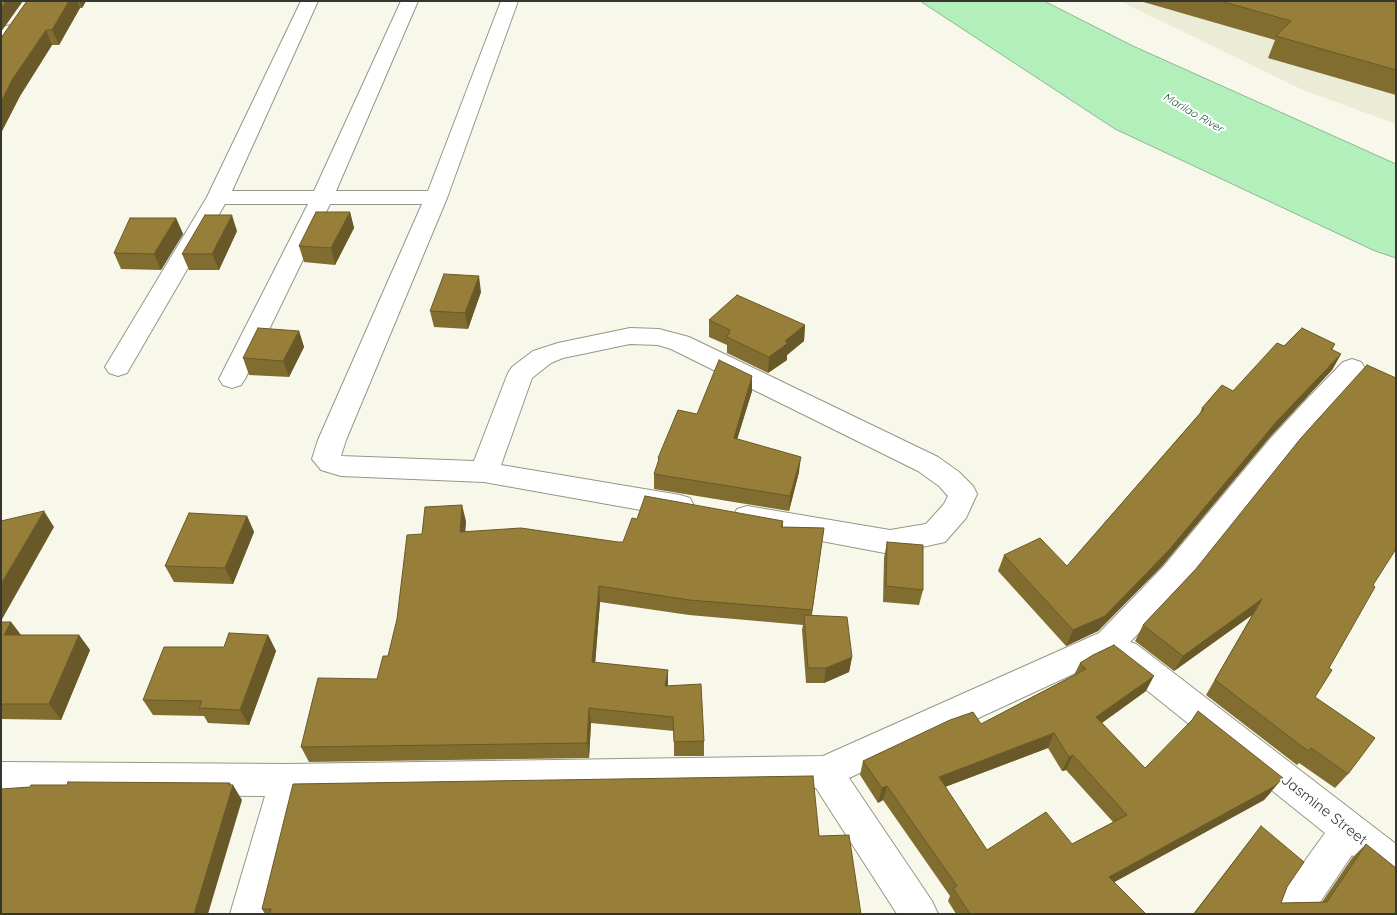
<!DOCTYPE html>
<html>
<head>
<meta charset="utf-8">
<style>
  body { margin:0 }
  #map { position:relative; width:1397px; height:915px; overflow:hidden; background:#f7f8e9; font-family:Quicksand,sans-serif }
  canvas { display:block }
  .frame { position:absolute; inset:0; border:2px solid #353630; pointer-events:none }
</style>
</head>
<body>
<div id="map">
<canvas width="1397" height="915"></canvas>
<div class="frame"></div>
</div>
<script>
const c = document.querySelector('canvas').getContext('2d');
c.lineJoin = 'round';
function fill(path, color) {
  c.fillStyle = color;
  c.fill(path, 'evenodd');
}
function shape(rows) {
  const path = new Path2D();
  for (const r of rows) {
    path.moveTo(r[0], r[1]);
    for (let i = 2; i < r.length; i += 2) path.lineTo(r[i], r[i + 1]);
  }
  return path;
}
function trace(path, color, width, dash) {
  c.strokeStyle = color;
  c.lineWidth = width;
  c.lineCap = dash ? 'butt' : 'round';
  c.setLineDash(dash || []);
  c.stroke(path);
}
function write(font, color, halo, rows, align = 'center') {
  c.font = font + ' Quicksand,sans-serif';
  c.lineWidth = 4.5;
  c.setLineDash([]);
  c.textBaseline = 'middle';
  c.strokeStyle = halo;
  c.fillStyle = color;
  for (const [text, x, y, turn = 0] of rows) {
    c.save();
    c.translate(x, y);
    c.rotate((+turn || 0) * Math.PI / 180);
    c.textAlign = isNaN(turn) ? turn : align;
    if (halo) c.strokeText(text, 0, 0);
    c.fillText(text, 0, 0);
    c.restore();
  }
}
fill(shape([
  [1120,1,1396,1,1396,124,1303,90]
]), '#ebecd6');
const water = shape([
  [920,1,1044,1,1133,46,1396,164,1396,258,1375,251,1115,129,920,1]
]);
fill(water, '#b2efbb');
trace(water, '#8cb891', 1);
const minor = shape([
  [301,1,318,1,232,191,314,191,401,1,418,1,336,191,428,191,501,1,518,1,447,198,346,440,341,456,474,461,508,373,512,367,533,351,558,343,630,328,659,329,689,337,938,457,959,472,973,486,977,494,966,518,945,542,890,554,737,525,733,517,737,509,747,506,890,530,926,524,944,504,948,496,939,486,918,471,671,349,658,345,630,344,563,358,551,363,532,378,501,465,680,495,690,498,694,506,690,514,680,517,484,482,341,476,321,470,312,459,318,440,422,204,330,204,245,379,241,385,232,388,223,385,219,379,308,204,225,204,127,373,118,376,109,373,105,367,207,197,301,1],
  [16,24,22,25,25,29,22,33,1,37,1,27,16,24],
  [1352,359,1361,362,1365,368,1361,374,1290,453,1185,585,1130,642,1136,644,1396,844,1396,885,1383,880,1352,855,1312,914,1270,914,1276,901,1325,833,1114,664,1110,657,849,778,932,901,938,914,897,914,816,788,300,796,268,914,230,914,265,796,1,794,1,762,287,764,823,756,1099,633,1163,567,1270,439,1308,398,1343,362,1352,359]
]);
trace(minor, '#969789', 2);
fill(minor, '#fff');
fill(shape([
  [27,1,86,1,82,8,80,8,59,45,52,45,20,96,1,133,1,38],
  [1140,1,1396,1,1396,95,1268,58,1275,40],
  [350,212,354,228,335,265,304,262,299,246],
  [176,218,183,234,161,270,121,269,114,253],
  [237,231,219,270,189,270,182,254],
  [481,292,468,329,434,327,430,311],
  [709,320,805,325,804,341,787,355,787,360,768,373,727,353,727,345,709,337],
  [299,331,304,347,289,377,249,375,243,358],
  [1335,344,1332,350,1341,354,1332,370,1269,438,1162,566,1098,631,1066,646,998,571,1004,555,1067,566,1200,413,1202,408,1233,391,1284,346],
  [752,391,737,439,799,472,789,511,654,489,654,474,658,463,658,458,697,414],
  [247,516,254,532,233,584,174,582,165,566],
  [637,519,783,521,783,527,824,528,812,615,852,657,849,672,824,683,806,683,802,630,803,625,689,615,600,602,595,663,668,670,668,685,704,741,704,756,674,756,674,731,591,723,589,758,309,762,301,747,377,679,388,656,422,534,466,521,465,531,618,542,623,542],
  [887,542,923,590,919,605,883,602,884,558],
  [1195,570,1373,585,1329,668,1315,697,1348,774,1335,788,1299,763,1297,765,1206,695,1252,615,1174,671,1135,641,1143,625],
  [1,622,11,622,21,635,79,635,90,650,61,720,1,719],
  [268,635,276,651,249,725,208,723,204,716,153,715,143,700,224,647],
  [1080,663,1146,691,1102,723,1145,768,1271,792,1264,800,1114,882,1145,914,956,914,948,901,950,896,883,800,878,803,860,775,863,761,981,724,1074,675],
  [1048,748,1062,771,1066,770,1113,822,1072,844,987,850,945,787],
  [1261,826,1287,887,1281,903,1322,902,1352,858,1366,844,1396,914,1193,914],
  [819,836,861,914,265,914,262,909]
]), '#826d31');
fill(shape([
  [6,1,23,1,1,32,1,8],
  [69,1,77,1,80,8,59,45,52,30],
  [79,1,86,1,82,8],
  [46,30,52,45,20,96,1,133,1,102,12,80],
  [350,212,354,228,335,265,331,248],
  [232,215,237,231,219,270,212,254],
  [176,218,183,234,161,270,154,254],
  [479,276,481,292,468,329,465,313],
  [805,325,804,341,787,355,787,360,768,373,769,357,785,341],
  [299,331,304,347,289,377,283,361],
  [1341,354,1332,370,1269,438,1162,566,1098,631,1066,646,1073,630,1277,421],
  [752,376,752,391,733,453,734,438],
  [801,457,799,472,789,511,790,496],
  [462,505,466,521,464,548,460,532],
  [44,511,54,527,1,621,1,584],
  [247,516,254,532,233,584,225,568],
  [599,586,600,602,594,678,592,662],
  [1262,599,1252,615,1174,671,1183,656],
  [11,622,23,638,4,635],
  [79,635,90,650,61,720,49,704],
  [268,635,276,651,249,725,240,710],
  [852,657,849,672,824,683,826,668],
  [668,670,668,686,665,686],
  [1154,676,1146,691,1089,732,1096,717],
  [589,708,591,723,589,758,587,743],
  [1054,733,1048,748,934,791,939,777],
  [1073,755,1066,770,1062,771,1069,757],
  [1283,778,1264,800,1100,890,1109,877],
  [230,783,232,787,233,785,242,800,208,914,194,914],
  [887,786,883,800,878,803,882,788]
]), '#6a5928');
const building = shape([
  [1,1,6,1,1,8,1,1],
  [27,1,69,1,52,30,46,30,12,80,1,102,1,38,27,1],
  [1221,1,1396,1,1396,70,1276,36,1291,21,1221,1],
  [316,212,350,212,331,248,299,246,316,212],
  [205,215,232,215,212,254,182,254,205,215],
  [130,218,176,218,154,254,114,253,130,218],
  [444,274,479,276,465,313,430,311,444,274],
  [737,295,805,325,785,341,788,343,769,357,727,337,730,330,709,320,737,295],
  [258,328,299,331,283,361,243,358,258,328],
  [1302,328,1335,344,1331,349,1341,354,1277,421,1169,550,1105,616,1073,630,1004,555,1040,538,1067,566,1204,409,1202,408,1222,385,1233,391,1277,343,1284,346,1302,328],
  [719,360,752,376,734,438,801,457,790,496,654,474,659,459,658,458,678,410,697,414,719,360],
  [1367,365,1396,378,1396,549,1373,585,1375,587,1329,668,1332,670,1315,697,1375,738,1348,774,1311,748,1308,751,1215,680,1262,599,1183,656,1143,625,1195,570,1301,438,1367,365],
  [645,496,783,521,781,527,824,528,812,610,689,600,599,586,592,662,668,670,665,686,701,684,704,741,674,742,673,717,589,708,587,743,301,747,318,678,377,679,383,656,388,656,397,619,407,535,422,534,425,507,462,505,460,532,521,528,618,542,623,542,632,518,637,519,645,496],
  [44,511,1,584,1,521,44,511],
  [189,513,247,516,225,568,165,566,189,513],
  [887,542,923,545,923,590,886,586,887,542],
  [804,615,847,617,852,657,826,668,808,668,804,615],
  [1,622,11,622,4,635,79,635,49,704,1,704,1,622],
  [229,633,268,635,240,710,199,708,202,701,143,700,164,647,224,647,229,633],
  [1114,645,1154,676,1096,717,1145,768,1192,720,1198,711,1283,778,1275,786,1109,877,1146,914,970,914,953,888,957,886,887,786,882,788,863,761,950,720,973,712,981,724,1086,669,1080,663,1093,655,1114,645],
  [1054,733,1069,757,1073,755,1127,815,1072,844,1046,812,987,850,939,777,1054,733],
  [813,776,819,836,849,835,861,914,270,914,271,909,262,909,293,784,813,776],
  [68,782,230,783,229,785,233,785,194,914,1,914,1,789,30,787,31,785,67,785,68,782],
  [1261,826,1304,862,1287,887,1281,903,1327,902,1366,844,1396,868,1396,914,1194,914,1261,826]
]);
fill(building, '#977f39');
trace(building, '#6a5928', 1);
write('italic 11px', '#145426', '#fff', [
  ["Marilao River",1193,113,30]
]);
write('15px', '#353630', '#fff', [
  ["Jasmine Street",1324,810,38]
]);
</script>
</body>
</html>
